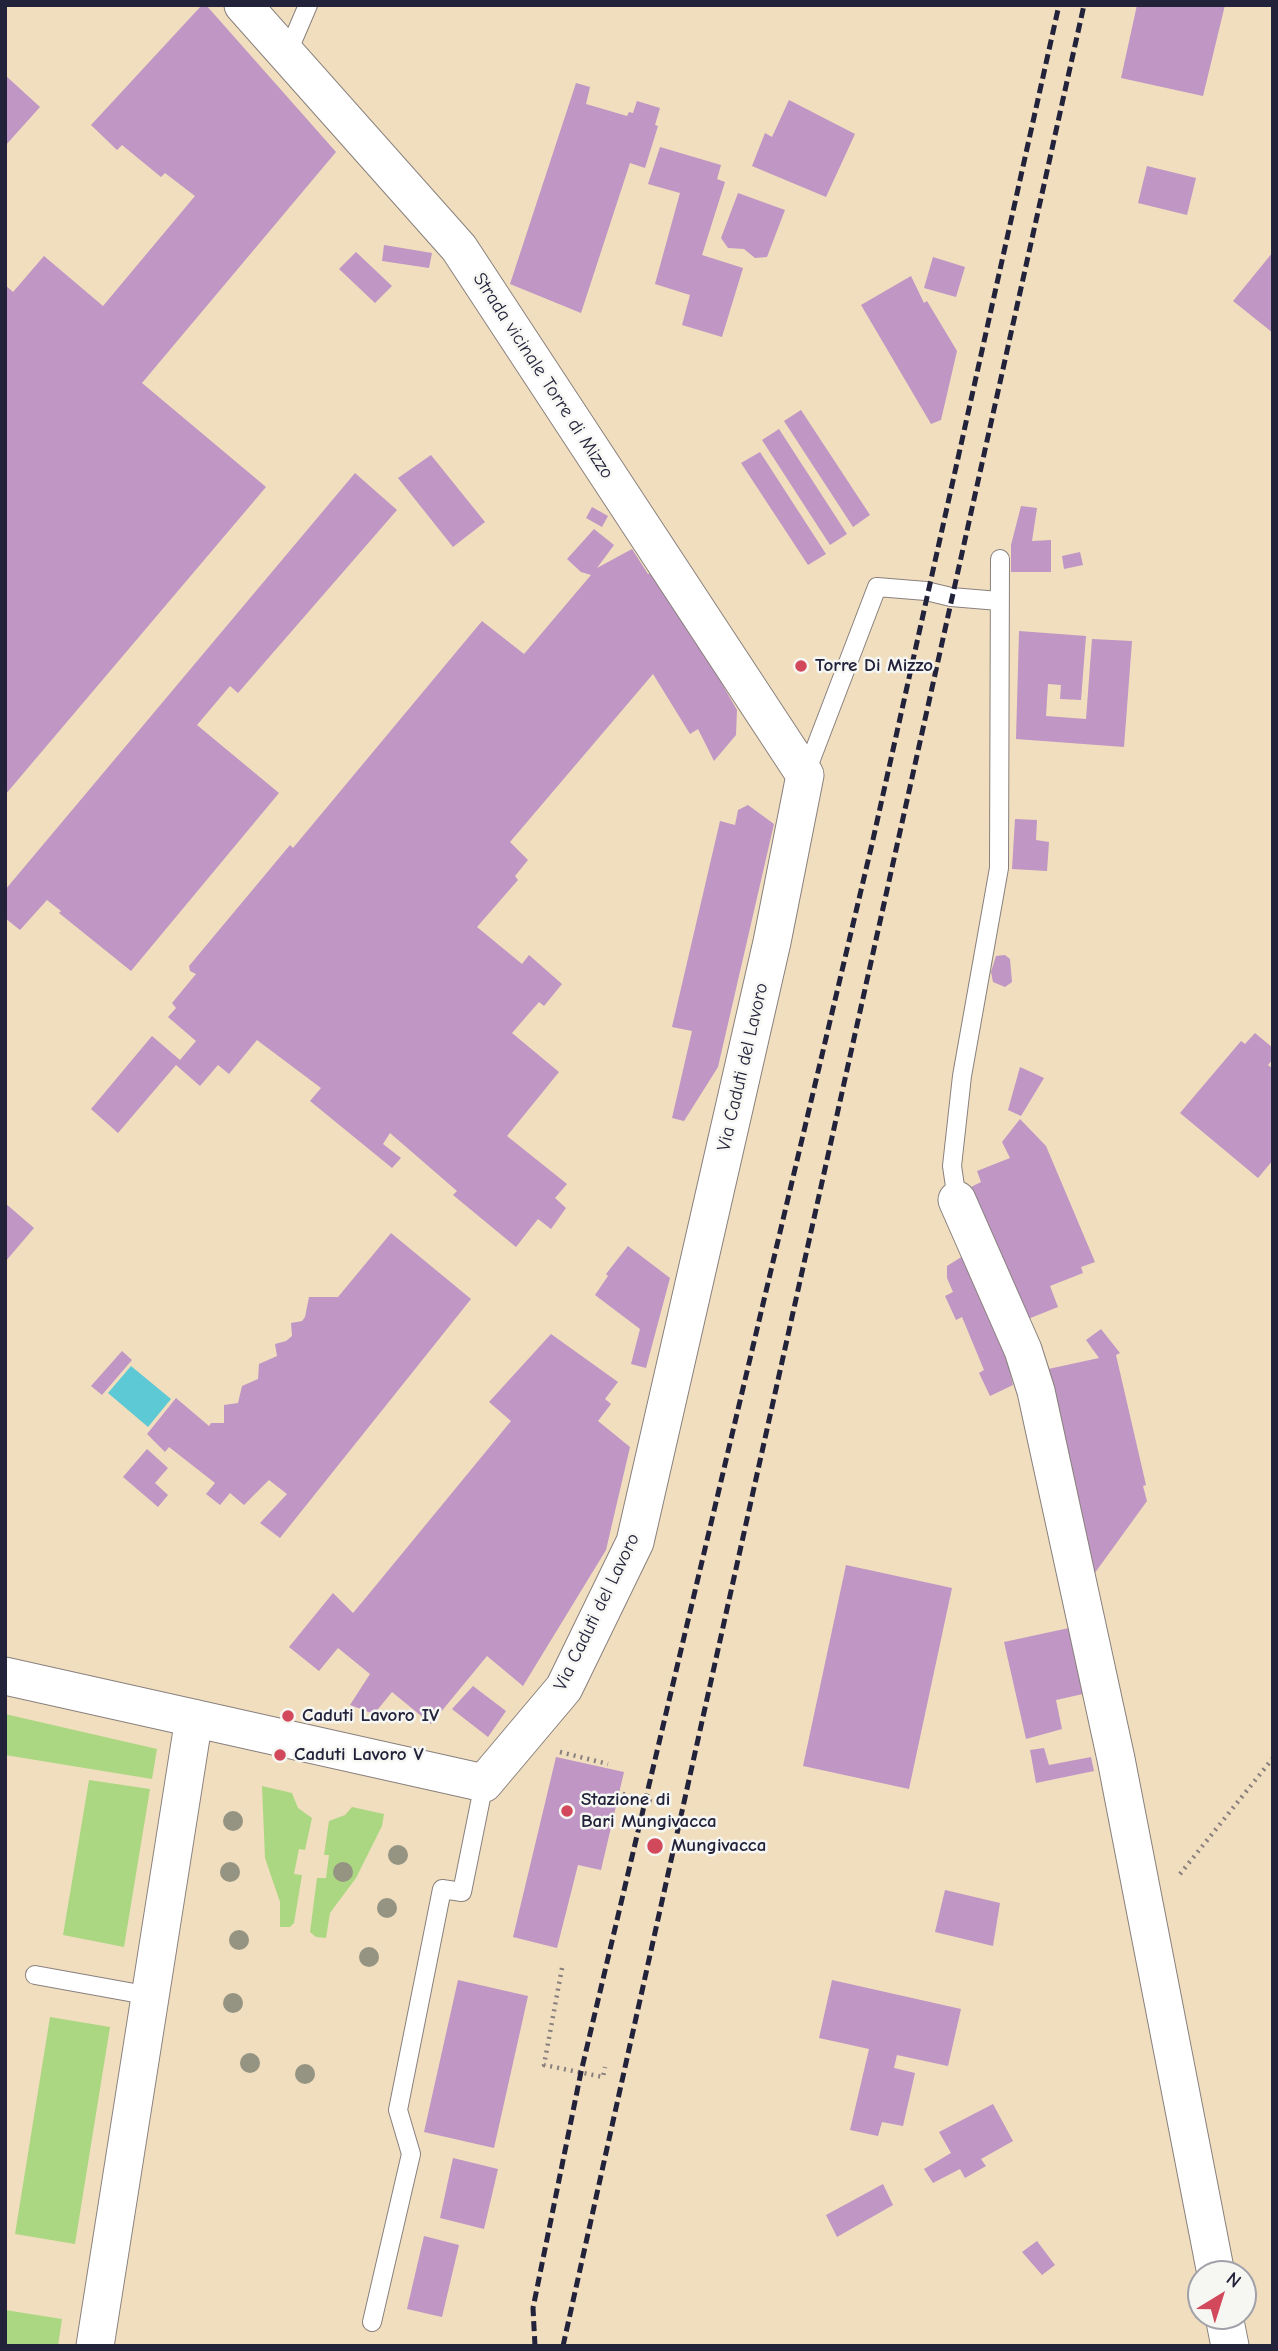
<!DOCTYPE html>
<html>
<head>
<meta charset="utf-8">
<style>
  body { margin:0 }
  #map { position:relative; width:1278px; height:2351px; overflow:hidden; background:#f0debf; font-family:"Comic Neue",sans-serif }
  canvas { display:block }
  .frame { position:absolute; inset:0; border:7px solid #22223b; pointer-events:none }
  .north { position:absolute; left:1187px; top:2260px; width:70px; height:70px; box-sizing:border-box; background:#f6f6f2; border:2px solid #a1a1a9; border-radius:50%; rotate:38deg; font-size:19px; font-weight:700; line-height:28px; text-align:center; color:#22223b }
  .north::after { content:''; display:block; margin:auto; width:24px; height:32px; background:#d1495b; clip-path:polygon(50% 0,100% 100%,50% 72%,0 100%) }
</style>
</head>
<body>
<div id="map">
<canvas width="1278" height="2351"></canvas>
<div class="frame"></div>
<div class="north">N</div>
</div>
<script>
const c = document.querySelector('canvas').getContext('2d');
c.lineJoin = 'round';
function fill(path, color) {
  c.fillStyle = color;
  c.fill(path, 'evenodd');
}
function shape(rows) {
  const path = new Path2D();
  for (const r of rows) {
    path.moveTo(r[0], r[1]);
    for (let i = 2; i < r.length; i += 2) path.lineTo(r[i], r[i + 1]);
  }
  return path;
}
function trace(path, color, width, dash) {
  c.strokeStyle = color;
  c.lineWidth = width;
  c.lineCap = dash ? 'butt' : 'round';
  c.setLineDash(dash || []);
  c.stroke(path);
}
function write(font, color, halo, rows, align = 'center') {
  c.font = font + ' "Comic Neue",sans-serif';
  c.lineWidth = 5;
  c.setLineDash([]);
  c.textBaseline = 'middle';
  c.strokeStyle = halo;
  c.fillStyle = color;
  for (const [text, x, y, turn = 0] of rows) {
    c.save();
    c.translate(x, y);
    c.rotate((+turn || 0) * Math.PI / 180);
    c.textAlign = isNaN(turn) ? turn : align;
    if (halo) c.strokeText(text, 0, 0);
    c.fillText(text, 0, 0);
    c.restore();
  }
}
fill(shape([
  [5,1714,157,1749,152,1779,5,1755],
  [89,1780,150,1789,124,1947,63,1935],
  [262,1786,292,1793,298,1808,312,1818,305,1850,299,1849,294,1874,302,1875,294,1923,290,1927,280,1927,280,1902,265,1858],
  [352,1807,384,1814,382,1826,356,1878,330,1913,326,1938,316,1937,310,1932,317,1878,326,1878,329,1855,324,1855,329,1821,345,1815],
  [50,2017,110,2027,75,2244,15,2234],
  [5,2310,62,2319,58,2346,5,2346]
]), '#acd782');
fill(shape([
  [131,1366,171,1399,148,1427,108,1393]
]), '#5dc9d4');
fill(shape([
  [202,5,206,5,336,152,142,383,266,487,5,795,5,285,13,292,44,256,103,306,195,196,165,173,161,177,122,145,117,150,91,125],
  [1137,5,1225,5,1203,96,1121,78],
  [5,75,40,107,5,146],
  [576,83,590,87,586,104,627,116,629,112,633,113,637,101,660,108,655,125,658,126,645,168,630,163,581,313,510,284],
  [789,100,855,134,826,197,752,166,765,133,772,137],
  [660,147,721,165,717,179,725,182,702,255,743,268,722,337,682,325,690,295,655,284,680,193,648,184],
  [1147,166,1196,178,1187,215,1138,203],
  [738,193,785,210,767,257,755,258,744,249,728,248,721,238],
  [384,245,432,253,429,268,382,261],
  [356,252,392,286,375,303,339,269],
  [1273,252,1273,333,1233,301],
  [933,257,965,267,956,297,924,288],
  [911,276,924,303,927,301,957,351,941,420,931,424,861,305],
  [801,410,870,515,853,527,784,421],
  [779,429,847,534,830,545,762,440],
  [760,452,826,554,808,565,741,463],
  [431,455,485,522,453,547,398,478],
  [355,473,397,510,238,693,230,686,197,725,279,793,131,971,59,913,61,911,47,900,20,930,5,918,5,890],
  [1021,506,1037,508,1032,541,1051,540,1051,572,1011,572,1011,545],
  [592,507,608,516,602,527,586,518],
  [594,529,614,545,597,568,632,549,648,574,659,571,726,678,721,682,737,710,736,735,714,761,698,729,690,734,653,674,510,842,528,860,515,876,518,880,477,927,522,964,529,955,562,984,544,1006,539,1002,512,1033,559,1072,507,1136,567,1184,555,1198,566,1208,551,1229,538,1219,516,1247,453,1195,457,1191,390,1133,383,1144,401,1158,392,1168,310,1101,321,1088,257,1040,229,1074,218,1065,200,1086,176,1065,118,1133,91,1109,152,1036,180,1060,196,1041,168,1017,176,1008,172,1003,196,974,190,971,189,966,290,845,293,848,482,621,524,654,591,575,581,572,567,559],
  [1080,552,1083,565,1064,569,1062,556],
  [1019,631,1086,636,1081,700,1060,699,1061,685,1048,684,1046,716,1086,719,1092,639,1132,641,1124,747,1016,739],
  [748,805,774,824,718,1067,684,1121,672,1118,692,1031,672,1027,720,821,735,825,738,810],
  [1015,819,1037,820,1036,840,1049,842,1047,871,1012,869],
  [1005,955,1010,959,1012,982,1005,987,993,982,991,972,996,956],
  [1255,1033,1273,1048,1273,1059,1268,1065,1273,1069,1273,1160,1258,1178,1180,1113,1241,1041,1245,1044],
  [1020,1067,1044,1078,1021,1116,1008,1110],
  [1020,1119,1046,1146,1095,1262,1081,1267,1083,1273,1050,1286,1058,1307,1023,1321,969,1188,981,1182,977,1171,1010,1158,1002,1142],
  [5,1203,34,1228,5,1262],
  [391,1233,471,1299,280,1538,260,1523,287,1494,269,1480,244,1505,230,1493,220,1505,206,1494,215,1483,169,1447,165,1452,147,1434,176,1398,209,1426,211,1423,224,1423,224,1405,238,1403,242,1386,258,1379,259,1364,277,1356,275,1344,286,1341,292,1336,291,1323,302,1321,305,1317,309,1297,338,1297],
  [628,1246,670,1278,646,1368,631,1364,640,1329,595,1295,608,1276,606,1274],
  [963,1256,1007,1359,1013,1385,990,1396,979,1373,984,1370,962,1317,956,1320,945,1296,953,1292,947,1278,947,1266],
  [1101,1329,1120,1353,1116,1355,1146,1485,1143,1486,1147,1501,1089,1581,1039,1371,1099,1358,1086,1340],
  [551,1334,618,1382,605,1399,611,1404,598,1421,630,1447,606,1550,523,1686,487,1656,431,1724,392,1692,374,1714,350,1705,370,1674,338,1648,319,1671,289,1647,333,1593,353,1613,368,1595,511,1421,489,1402],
  [122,1351,132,1360,102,1395,91,1386],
  [147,1449,168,1468,155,1483,168,1495,158,1507,123,1477],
  [846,1565,952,1588,909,1789,803,1766],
  [1069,1628,1083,1694,1056,1700,1062,1729,1026,1739,1004,1642],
  [473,1686,506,1711,488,1737,452,1709],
  [1044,1748,1049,1765,1091,1757,1094,1771,1036,1783,1030,1750],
  [556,1757,624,1772,601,1870,578,1865,557,1948,513,1937],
  [945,1890,1000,1903,993,1946,935,1932],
  [458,1980,528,1996,494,2148,424,2132],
  [832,1980,961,2009,948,2066,897,2055,894,2068,915,2073,903,2126,882,2122,878,2136,850,2130,869,2049,819,2038],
  [993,2104,1013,2141,981,2159,986,2166,965,2178,960,2169,933,2183,924,2169,951,2153,939,2132],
  [453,2158,498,2169,484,2229,440,2218],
  [883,2184,893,2205,837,2237,826,2215],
  [424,2236,459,2245,442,2317,407,2309],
  [1037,2241,1055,2265,1042,2275,1022,2252]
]), '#bf96c4');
const service = shape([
  [287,54,308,5],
  [805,775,877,587,926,591,951,597,999,601],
  [957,1200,952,1166,962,1076,999,868,1000,559],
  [35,1975,151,1996],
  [372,2322,411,2154,398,2110,442,1889,462,1892,484,1783]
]);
const minor = shape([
  [957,1200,1023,1350,1036,1391,1116,1759,1216,2274],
  [5,1676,484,1783,564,1688,635,1542,772,942,805,775,459,248,243,5],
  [1224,2316,1230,2346],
  [95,2346,194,1718]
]);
trace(service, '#89807d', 20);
trace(minor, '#89807d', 39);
trace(shape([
  [560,1752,608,1764],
  [616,1792,653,1802],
  [1180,1874,1273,1758],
  [562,1968,544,2065,603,2077,605,2067]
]), '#89807d', 4.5, [2, 5]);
trace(service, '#fff', 18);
trace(minor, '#fff', 37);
trace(shape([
  [535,2346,533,2308,581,2072,872,844,1059,5],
  [563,2346,1084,5]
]), '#22223b', 5, [10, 5]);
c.fillStyle = '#959482';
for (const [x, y] of [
  [233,1821],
  [398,1855],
  [230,1872],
  [343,1872],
  [387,1908],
  [239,1940],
  [369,1957],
  [233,2003],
  [250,2063],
  [305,2074]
]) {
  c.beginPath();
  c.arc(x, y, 10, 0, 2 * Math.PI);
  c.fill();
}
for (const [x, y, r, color] of [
  [801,666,7,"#d1495b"],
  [288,1716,7,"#d1495b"],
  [280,1755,7,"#d1495b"],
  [567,1811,7,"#d1495b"],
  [655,1846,9,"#d1495b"]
]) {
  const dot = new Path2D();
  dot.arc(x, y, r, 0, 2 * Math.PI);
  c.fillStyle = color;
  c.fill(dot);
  trace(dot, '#f6f6f2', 2.5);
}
write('19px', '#22223b', '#f6f6f2', [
  ["Strada vicinale Torre di Mizzo",543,376,57],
  ["Via Caduti del Lavoro",743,1067,-77],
  ["Via Caduti del Lavoro",597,1612,-64]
]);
write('bold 19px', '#22223b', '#f6f6f2', [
  ["Torre Di Mizzo",815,666],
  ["Caduti Lavoro IV",302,1716],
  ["Caduti Lavoro V",294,1755],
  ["Stazione di",581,1800],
  ["Bari Mungivacca",581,1822],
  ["Mungivacca",671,1846]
], 'left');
</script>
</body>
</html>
